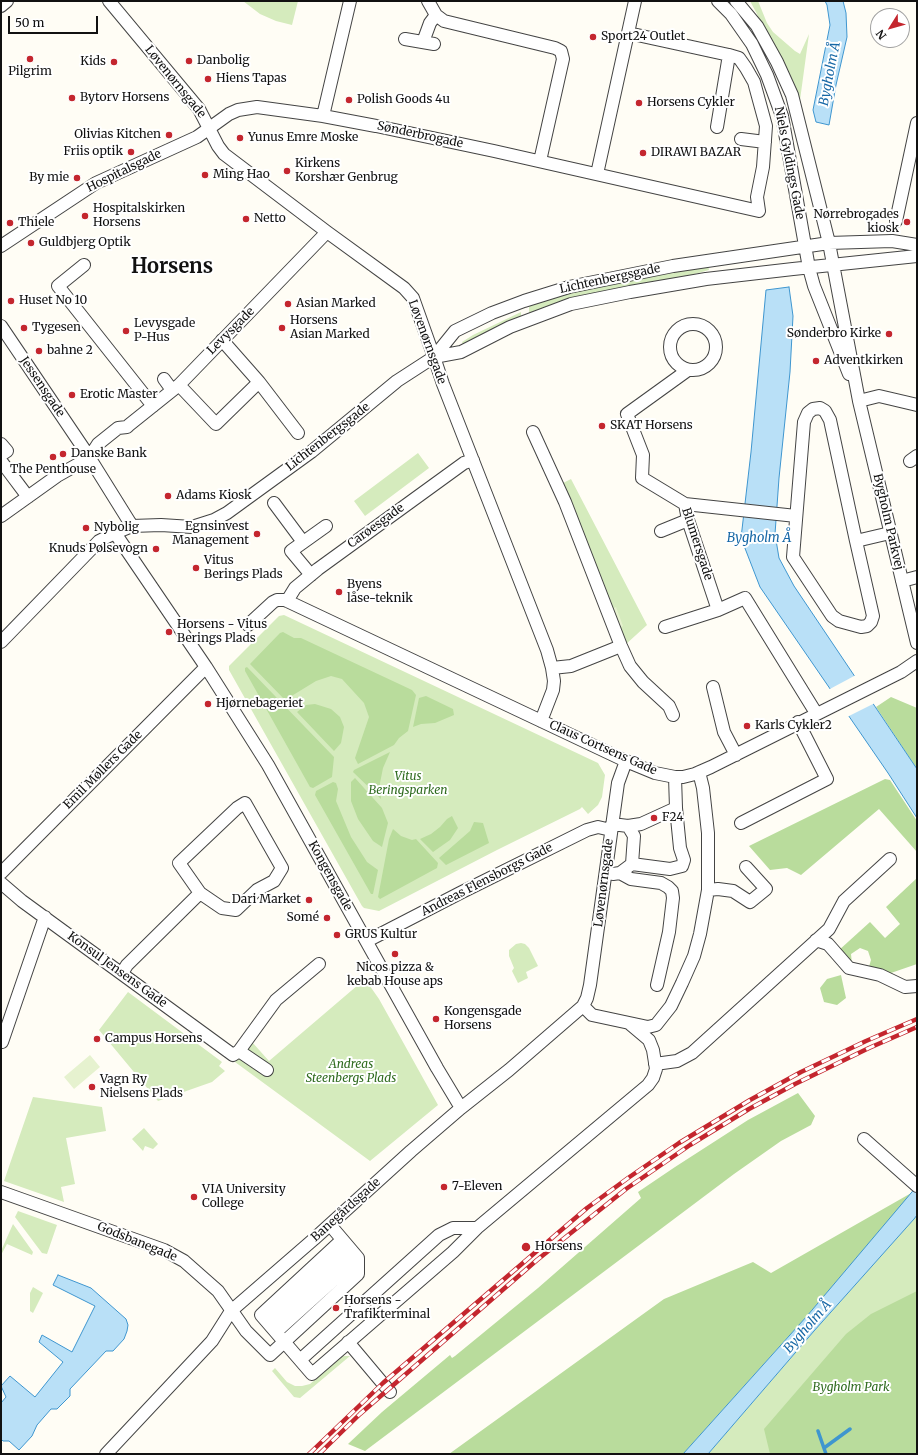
<!DOCTYPE html>
<html>
<head>
<meta charset="utf-8">
<style>
  body { margin:0 }
  #map { position:relative; width:918px; height:1455px; overflow:hidden; background:#fffdf5; font-family:Merriweather,serif }
  canvas { display:block }
  .frame { position:absolute; inset:0; border:2px solid #111; pointer-events:none }
  .north { position:absolute; left:870px; top:8px; width:40px; height:40px; box-sizing:border-box; background:#fff; border:1px solid #a0a0a0; border-radius:50%; rotate:233deg; font-size:11px; font-weight:700; line-height:16px; text-align:center; color:#111 }
  .north::after { content:''; display:block; margin:auto; width:14px; height:18px; background:#c4262e; clip-path:polygon(50% 0,100% 100%,50% 72%,0 100%) }
  .scale { position:absolute; left:8px; top:16px; width:90px; height:18px; box-sizing:border-box; border:2px solid #111; border-top:0; padding-left:5px; font-size:12px; line-height:14px; white-space:nowrap; color:#111; -webkit-text-stroke:3px #fff; paint-order:stroke }
</style>
</head>
<body>
<div id="map">
<canvas width="918" height="1455"></canvas>
<div class="frame"></div>
<div class="north">N</div>
<div class="scale">50 m</div>
</div>
<script>
const c = document.querySelector('canvas').getContext('2d');
c.lineJoin = 'round';
function fill(path, color) {
  c.fillStyle = color;
  c.fill(path, 'evenodd');
}
function shape(rows) {
  const path = new Path2D();
  for (const r of rows) {
    if (r.length === 3) {
      path.moveTo(r[0] + r[2], r[1]);
      path.arc(r[0], r[1], r[2], 0, 2 * Math.PI);
      continue;
    }
    path.moveTo(r[0], r[1]);
    for (let i = 2; i < r.length; i += 2) path.lineTo(r[i], r[i + 1]);
  }
  return path;
}
function trace(path, color, width, dash) {
  c.strokeStyle = color;
  c.lineWidth = width;
  c.lineCap = dash ? 'butt' : 'round';
  c.setLineDash(dash || []);
  c.stroke(path);
}
function write(font, color, halo, rows, align = 'center') {
  c.font = font + ' Merriweather,serif';
  c.lineWidth = 4;
  c.setLineDash([]);
  c.textBaseline = 'middle';
  c.strokeStyle = halo;
  c.fillStyle = color;
  for (const [text, x, y, turn = 0] of rows) {
    c.save();
    c.translate(x, y);
    c.rotate((+turn || 0) * Math.PI / 180);
    c.textAlign = isNaN(turn) ? turn : align;
    if (halo) c.strokeText(text, 0, 0);
    c.fillText(text, 0, 0);
    c.restore();
  }
}
fill(shape([
  [243,1,298,1,292,25,276,21,260,14],
  [750,1,758,1,767,23,773,32,795,51,800,54,809,34,800,100,809,136,806,137,757,14],
  [708,265,709,270,684,277,529,313,529,307,533,304,567,291],
  [521,312,521,317,463,345,462,342,473,335],
  [418,453,429,468,365,516,354,501],
  [571,479,647,625,625,645,561,484],
  [284,615,598,763,605,775,602,797,598,805,588,814,582,807,580,809,497,850,379,911,364,908,362,906,229,670,229,666,279,616],
  [521,943,525,944,529,948,538,966,526,972,528,978,518,983,512,971,514,968,509,956,509,950,516,944],
  [365,979,379,999,438,1105,370,1161,235,1062,252,1042,269,1061],
  [128,992,222,1062,219,1066,225,1071,212,1082,158,1101,99,1030],
  [33,1097,102,1107,106,1131,66,1138,75,1184,61,1187,64,1202,4,1181],
  [144,1128,158,1144,153,1149,145,1146,143,1151,132,1139],
  [18,1211,57,1225,47,1254,42,1253,15,1217],
  [917,1215,917,1454,708,1454,814,1331],
  [13,1224,33,1252,32,1255,7,1244,1,1255,1,1251],
  [33,1287,43,1293,33,1313,30,1311,30,1293],
  [343,1356,350,1356,300,1398,294,1397,272,1371,275,1368,287,1382,295,1386,302,1386,310,1384]
]), '#d5ebbd');
fill(shape([
  [283,632,294,638,301,638,412,690,416,695,408,731,399,738,394,745,358,764,355,758,369,717,364,703,342,679,331,676,316,681,285,700,250,664,280,633],
  [247,667,334,757,332,777,313,788,310,787,245,671,245,668],
  [426,696,453,709,454,715,435,723,421,724,413,727,419,698],
  [891,697,917,708,917,769,876,707],
  [315,704,331,709,340,717,344,727,341,743,334,751,297,712,306,705],
  [390,752,383,768,380,783,381,799,353,772,354,770],
  [355,778,382,808,388,823,382,847,373,841,358,819,351,801,351,782],
  [885,779,890,780,917,821,917,852,879,809,801,875,787,868,770,870,749,846],
  [333,782,336,783,338,789,336,801,351,837,367,862,378,870,373,894,371,894,315,795,316,791],
  [452,816,458,828,450,840,433,852,420,839,431,834,440,827,447,819],
  [474,822,483,823,489,843,446,865,439,858,470,831],
  [393,829,401,836,412,840,416,839,438,863,437,868,380,899,378,897,389,839],
  [917,878,917,964,888,974,868,970,871,960,868,951,860,948,851,954,852,964,838,951,870,922,885,938,900,924,886,907],
  [841,975,846,998,837,1005,824,1002,820,988,827,979],
  [798,1093,815,1116,811,1125,781,1141,734,1174,365,1451,348,1444,382,1412,450,1355,452,1358,455,1356,538,1288,641,1198,638,1192,675,1167,748,1120],
  [913,1192,807,1316,683,1454,449,1454,664,1299,753,1262,771,1273],
  [917,1291,917,1454,770,1454,764,1429,846,1334,871,1314]
]), '#b9dc9c');
fill(shape([
  [616,607,623,626,619,628,611,609],
  [90,1055,100,1067,74,1089,64,1077]
]), '#e6f2cf');
const water = shape([
  [825,1,843,1,846,13,847,37,836,85,829,125,816,122,813,110,830,25,827,5,825,1],
  [789,287,793,316,790,372,779,478,775,534,779,558,794,586,917,769,917,818,888,773,760,587,741,538,751,452,766,290,789,287],
  [917,1186,917,1215,914,1219,814,1331,708,1454,683,1454,807,1316,917,1186],
  [58,1275,91,1288,126,1319,128,1325,127,1331,124,1339,113,1351,106,1351,70,1389,70,1396,57,1409,51,1409,37,1425,32,1436,19,1450,9,1441,3,1441,1,1439,1,1403,6,1397,1,1386,10,1376,35,1397,63,1362,39,1342,42,1335,72,1352,95,1306,53,1285,58,1275]
]);
fill(water, '#b9e0f7');
trace(water, '#3f96cf', 1);
fill(shape([
  [856,675,875,703,847,717,828,690]
]), '#fffdf5');
trace(shape([
  [818,1431,826,1454],
  [824,1448,850,1429]
]), '#3f96cf', 3.5);
const minor = shape([
  [109,1,199,109,218,146,224,154,327,232,404,288,413,298,434,357,443,384,547,650,552,668,554,681,553,690,541,721],
  [428,1,436,15,444,21,555,48,561,51,563,59,540,161],
  [718,1,731,14,752,44,767,75,782,116,809,268,814,286,849,374],
  [736,1,757,26,777,62,792,95,829,243,859,401,917,643],
  [1,6,7,1],
  [405,39,434,44],
  [423,42,430,23,436,15],
  [323,116,350,1],
  [717,127,729,55],
  [741,139,765,142],
  [597,174,635,1],
  [896,221,917,123],
  [1,246,96,183,197,137,229,114,238,110,257,107,323,116,376,126,494,151,759,211,757,197,763,167,766,126,754,82,746,68,739,58,729,55,628,33],
  [84,265,58,286,153,406],
  [693,347,23],
  [1,326,84,449,132,526],
  [222,340,259,382,298,433],
  [434,357,461,352,510,327,571,304,630,292,706,279,793,269,917,256],
  [688,370,627,414,643,455,642,478,685,504,688,520,718,610,745,598,816,713],
  [164,379,172,390],
  [179,385,216,424,259,382],
  [859,401,879,396,917,405],
  [533,432,565,502,621,646,630,666,643,682,669,706,673,715],
  [1,444,7,451,1,455],
  [1,461,28,497],
  [910,461,917,456],
  [274,503,303,542],
  [685,504,796,516],
  [1,516,57,476,89,458,98,444,118,428,127,427,129,425,179,385,327,232],
  [661,531,688,520],
  [115,533,206,667,268,765,437,1068,461,1108],
  [856,541,830,420,825,411,820,408,813,409,808,413,804,422,793,557,832,616,839,621,861,627,867,626,871,622,873,616,856,541,890,533],
  [311,575,291,551,326,526],
  [902,581,917,577],
  [287,601,295,588,318,569,464,463,473,460],
  [248,625,273,602,277,600,285,600,626,761,655,773,675,777,683,777,695,774,711,767,901,672,917,661],
  [665,627,718,610],
  [1,642,99,541,115,533,132,526,161,525,192,527,214,520,227,513,311,452,397,381,434,357,455,331,492,313,524,301,569,287,673,266,829,243,892,241,917,245],
  [552,668,571,666,621,646],
  [713,687,724,732,736,755],
  [741,823,827,779,798,722],
  [612,824,628,826,641,824,676,808,675,777],
  [628,826,634,836,632,864],
  [1,873,206,667],
  [620,873,631,879,661,883,668,887,672,891,673,898,669,932,657,985],
  [613,874,620,873,632,864,670,869,682,866,684,860,680,848,676,808],
  [1,883,22,901,233,1055,239,1051,267,1070],
  [708,890,718,889,733,891,750,902,766,889,746,867],
  [816,940,828,944,849,968,880,975,905,987,917,986],
  [367,941,462,892,587,830,598,827,611,830],
  [122,973,127,965,200,893,179,863,237,808,245,803,282,868,274,881,257,890,236,910,222,908,200,893],
  [583,1006,592,1015,648,1027,656,1025,671,1006,682,983,694,956,700,934,708,890,708,833,703,788,699,772],
  [2,1042,45,917],
  [239,1051,276,1000,319,964],
  [655,1064,677,1061,692,1053,829,929,844,901,890,859],
  [864,1139,917,1186],
  [1,1192,164,1250,184,1261,218,1291,246,1331,270,1355,358,1274,358,1258,330,1225],
  [342,1240,261,1315,312,1374,453,1252,477,1228,648,1085,653,1078,656,1069,653,1050,649,1040,630,1024],
  [268,1323,350,1249],
  [276,1332,358,1258],
  [348,1342,390,1392],
  [300,1360,439,1235,453,1228,477,1228],
  [106,1454,212,1341,231,1311,314,1239,411,1151,461,1108,509,1070,583,1006,587,998,590,985,618,783,626,761]
]);
trace(minor, '#444', 14);
trace(minor, '#fff', 12);
const rail = shape([
  [309,1454,383,1383,587,1208,628,1178,679,1143,750,1100,801,1072,866,1041,917,1019],
  [319,1454,360,1414,537,1260,626,1189,690,1145,749,1109,795,1084,869,1048,917,1027]
]);
trace(rail, '#c4262e', 4.5);
trace(rail, '#fff', 3, [9]);
for (const [x, y, r, color] of [
  [593,37,4,"#c4262e"],
  [30,59,4,"#c4262e"],
  [189,61,4,"#c4262e"],
  [114,62,4,"#c4262e"],
  [208,79,4,"#c4262e"],
  [72,98,4,"#c4262e"],
  [349,100,4,"#c4262e"],
  [639,103,4,"#c4262e"],
  [169,135,4,"#c4262e"],
  [240,138,4,"#c4262e"],
  [131,152,4,"#c4262e"],
  [643,153,4,"#c4262e"],
  [287,171,4,"#c4262e"],
  [205,175,4,"#c4262e"],
  [77,178,4,"#c4262e"],
  [85,216,4,"#c4262e"],
  [246,219,4,"#c4262e"],
  [907,222,4,"#c4262e"],
  [10,223,4,"#c4262e"],
  [31,243,4,"#c4262e"],
  [11,301,4,"#c4262e"],
  [288,304,4,"#c4262e"],
  [24,328,4,"#c4262e"],
  [282,328,4,"#c4262e"],
  [126,331,4,"#c4262e"],
  [889,334,4,"#c4262e"],
  [39,351,4,"#c4262e"],
  [816,361,4,"#c4262e"],
  [72,395,4,"#c4262e"],
  [602,426,4,"#c4262e"],
  [63,454,4,"#c4262e"],
  [53,457,4,"#c4262e"],
  [168,496,4,"#c4262e"],
  [86,528,4,"#c4262e"],
  [257,534,4,"#c4262e"],
  [156,549,4,"#c4262e"],
  [196,568,4,"#c4262e"],
  [339,592,4,"#c4262e"],
  [169,632,4,"#c4262e"],
  [208,704,4,"#c4262e"],
  [747,726,4,"#c4262e"],
  [654,818,4,"#c4262e"],
  [309,900,4,"#c4262e"],
  [327,918,4,"#c4262e"],
  [337,935,4,"#c4262e"],
  [395,954,4,"#c4262e"],
  [436,1019,4,"#c4262e"],
  [97,1039,4,"#c4262e"],
  [92,1087,4,"#c4262e"],
  [444,1187,4,"#c4262e"],
  [194,1197,4,"#c4262e"],
  [526,1247,5,"#c4262e"],
  [336,1308,4,"#c4262e"]
]) {
  const dot = new Path2D();
  dot.arc(x, y, r, 0, 2 * Math.PI);
  c.fillStyle = color;
  c.fill(dot);
  trace(dot, '#fff', 1.5);
}
write('12px', '#111', '#fff', [
  ["Sport24 Outlet",601,37],
  ["Danbolig",197,61],
  ["Kids",106,62,"right"],
  ["Pilgrim",30,72,"center"],
  ["Hiens Tapas",216,79],
  ["Bytorv Horsens",80,98],
  ["Polish Goods 4u",357,100],
  ["Horsens Cykler",647,103],
  ["Olivias Kitchen",161,135,"right"],
  ["Yunus Emre Moske",248,138],
  ["Friis optik",123,152,"right"],
  ["DIRAWI BAZAR",651,153],
  ["Kirkens",295,164],
  ["Korshær Genbrug",295,178],
  ["Ming Hao",213,175],
  ["By mie",69,178,"right"],
  ["Hospitalskirken",93,209],
  ["Horsens",93,223],
  ["Nørrebrogades",899,215,"right"],
  ["kiosk",899,229,"right"],
  ["Netto",254,219],
  ["Thiele",18,223],
  ["Guldbjerg Optik",39,243],
  ["Huset No 10",19,301],
  ["Asian Marked",296,304],
  ["Horsens",290,321],
  ["Asian Marked",290,335],
  ["Levysgade",134,324],
  ["P-Hus",134,338],
  ["Tygesen",32,328],
  ["Sønderbro Kirke",881,334,"right"],
  ["bahne 2",47,351],
  ["Adventkirken",824,361],
  ["Erotic Master",80,395],
  ["SKAT Horsens",610,426],
  ["Danske Bank",71,454],
  ["The Penthouse",53,470,"center"],
  ["Adams Kiosk",176,496],
  ["Egnsinvest",249,527,"right"],
  ["Management",249,541,"right"],
  ["Nybolig",94,528],
  ["Knuds Pølsevogn",148,549,"right"],
  ["Vitus",204,561],
  ["Berings Plads",204,575],
  ["Byens",347,585],
  ["låse-teknik",347,599],
  ["Horsens - Vitus",177,625],
  ["Berings Plads",177,639],
  ["Hjørnebageriet",216,704],
  ["Karls Cykler2",755,726],
  ["F24",662,818],
  ["Dari Market",301,900,"right"],
  ["Somé",319,918,"right"],
  ["GRUS Kultur",345,935],
  ["Nicos pizza &",395,968,"center"],
  ["kebab House aps",395,982,"center"],
  ["Kongensgade",444,1012],
  ["Horsens",444,1026],
  ["Campus Horsens",105,1039],
  ["Vagn Ry",100,1080],
  ["Nielsens Plads",100,1094],
  ["7-Eleven",452,1187],
  ["VIA University",202,1190],
  ["College",202,1204],
  ["Horsens",535,1247],
  ["Horsens -",344,1301],
  ["Trafikterminal",344,1315]
], 'left');
write('12px', '#111', '#fff', [
  ["Løvenørnsgade",175,82,51],
  ["Sønderbrogade",420,135,12],
  ["Niels Gyldings Gade",789,163,79],
  ["Hospitalsgade",124,171,-26],
  ["Lichtenbergsgade",610,279,-12],
  ["Levysgade",231,331,-45],
  ["Løvenørnsgade",427,342,70],
  ["Jessensgade",42,387,56],
  ["Lichtenbergsgade",328,437,-38],
  ["Bygholm Parkvej",888,522,77],
  ["Carøesgade",376,526,-36],
  ["Blumersgade",697,544,72],
  ["Claus Cortsens Gade",603,748,24],
  ["Emil Møllers Gade",103,770,-45],
  ["Kongensgade",330,876,61],
  ["Andreas Flensborgs Gade",487,880,-27],
  ["Løvenørnsgade",604,883,-83],
  ["Konsul Jensens Gade",117,970,36],
  ["Banegårdsgade",346,1210,-42],
  ["Godsbanegade",137,1242,22]
]);
write('italic 12px', '#2f6b1f', '#fff', [
  ["Vitus",408,777],
  ["Beringsparken",408,791],
  ["Andreas",351,1065],
  ["Steenbergs Plads",351,1079],
  ["Bygholm Park",851,1388]
]);
write('italic 13px', '#1768a6', '#fff', [
  ["Bygholm Å",830,74,-79],
  ["Bygholm Å",759,538],
  ["Bygholm Å",808,1327,-49]
]);
write('bold 20px', '#111', '#fff', [
  ["Horsens",172,267]
]);
</script>
</body>
</html>
